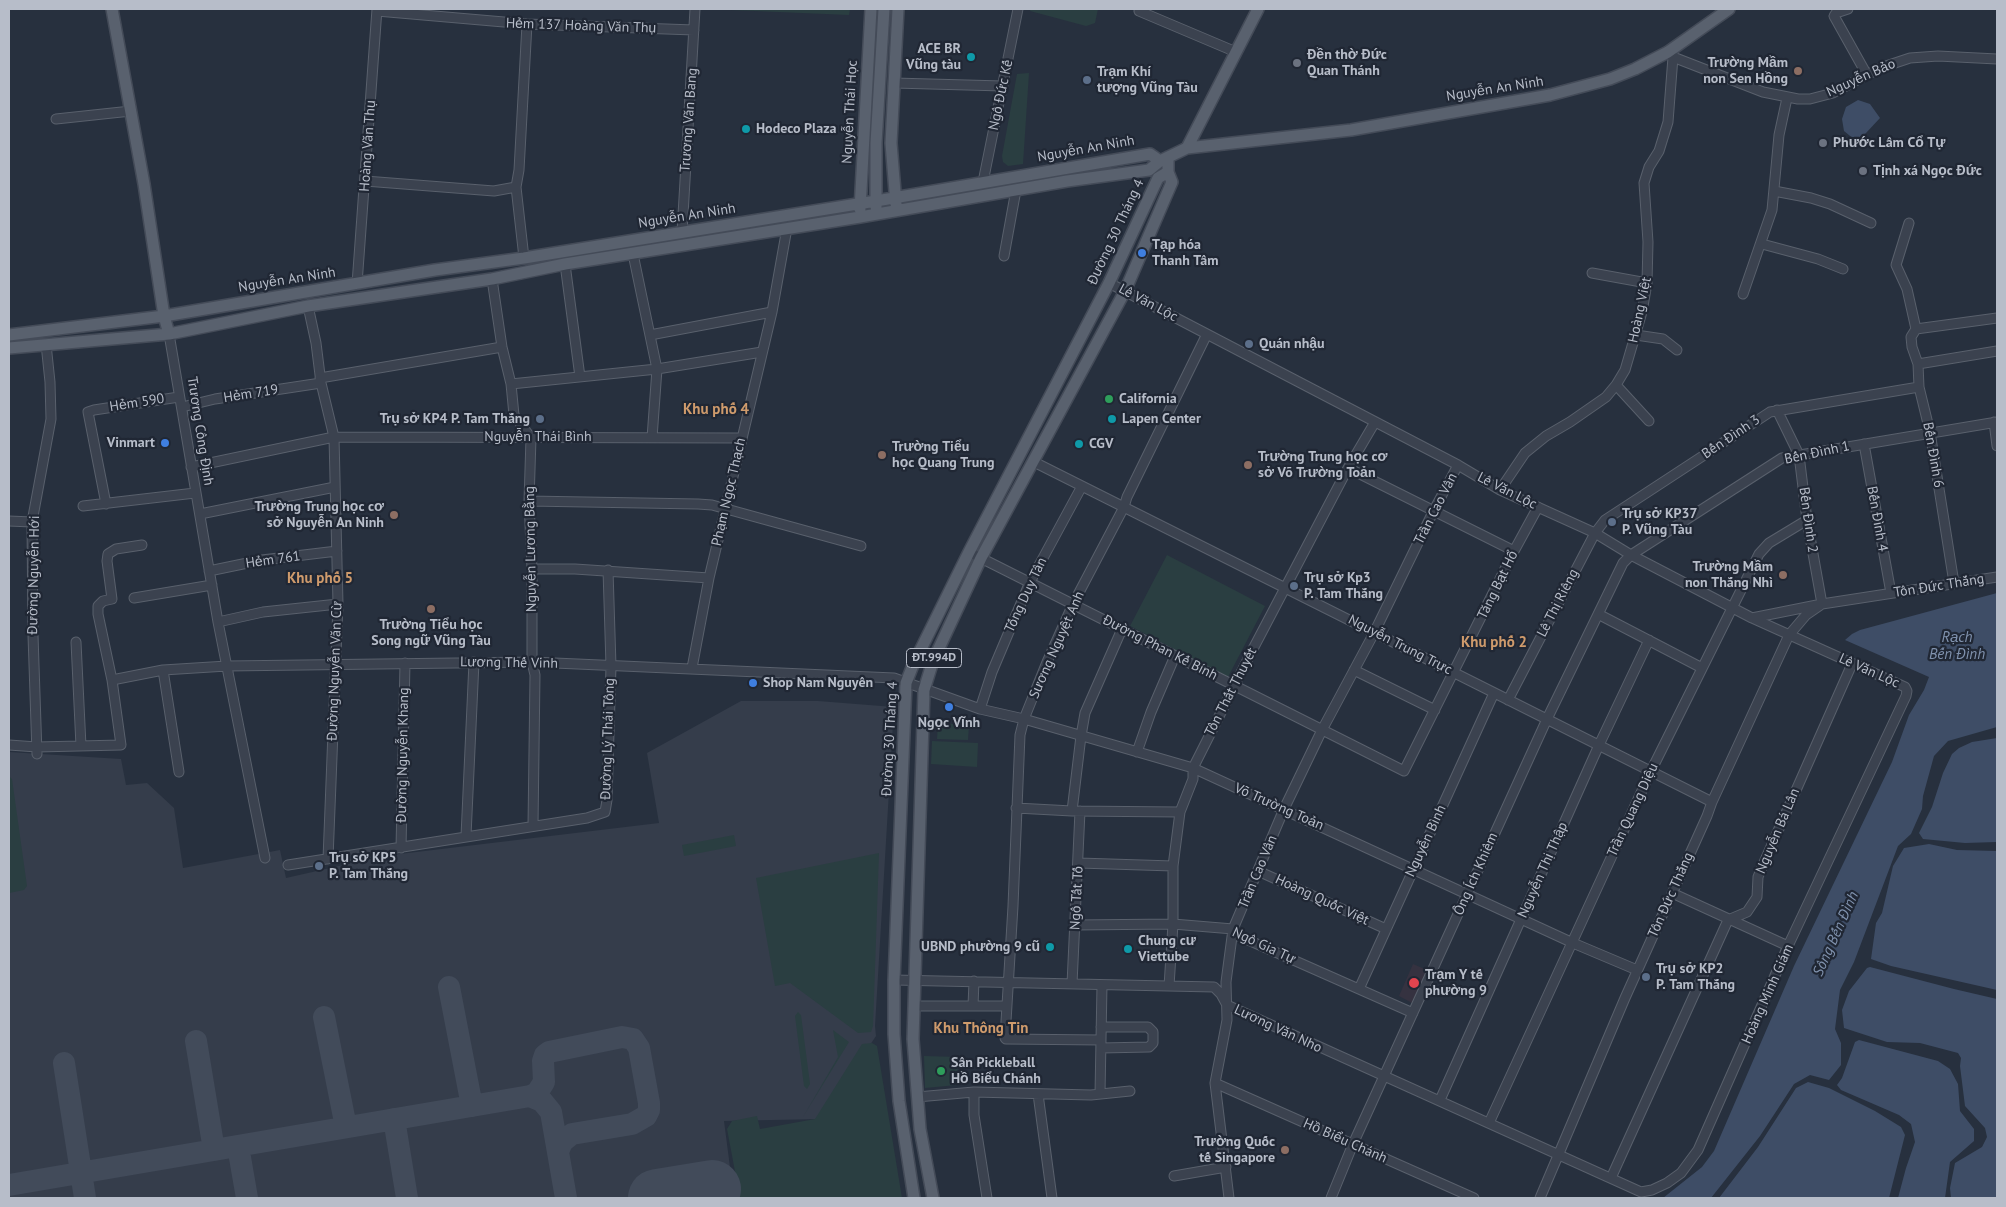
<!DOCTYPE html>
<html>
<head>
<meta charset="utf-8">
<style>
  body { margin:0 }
  #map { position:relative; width:2006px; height:1207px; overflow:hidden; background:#27303e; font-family:"PT Sans",sans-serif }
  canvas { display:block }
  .frame { position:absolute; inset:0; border:10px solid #b7bdc9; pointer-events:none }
</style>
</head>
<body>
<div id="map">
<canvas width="2006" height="1207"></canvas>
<div class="frame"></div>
</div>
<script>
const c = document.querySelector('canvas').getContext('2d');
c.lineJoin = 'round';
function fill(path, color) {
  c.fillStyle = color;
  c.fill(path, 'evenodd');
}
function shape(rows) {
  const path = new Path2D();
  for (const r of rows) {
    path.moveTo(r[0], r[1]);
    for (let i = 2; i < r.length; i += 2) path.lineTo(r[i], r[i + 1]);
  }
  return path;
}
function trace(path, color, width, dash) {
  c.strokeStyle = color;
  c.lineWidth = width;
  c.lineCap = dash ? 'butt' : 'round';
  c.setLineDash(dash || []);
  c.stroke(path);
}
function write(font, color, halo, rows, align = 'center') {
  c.font = font + ' "PT Sans",sans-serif';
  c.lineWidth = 4.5;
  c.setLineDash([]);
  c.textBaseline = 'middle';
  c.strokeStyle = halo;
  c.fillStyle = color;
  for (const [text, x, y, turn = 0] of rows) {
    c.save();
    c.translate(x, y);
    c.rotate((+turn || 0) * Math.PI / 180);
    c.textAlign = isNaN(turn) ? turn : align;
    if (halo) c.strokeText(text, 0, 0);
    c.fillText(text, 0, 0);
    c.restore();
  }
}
fill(shape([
  [1413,964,1429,971,1414,1004,1399,996]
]), '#353240');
fill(shape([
  [741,701,818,701,894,707,875,1026,876,1036,820,1119,724,1121,734,1198,9,1198,9,752,121,759,126,785,147,783,174,808,183,868,280,850,286,878,383,856,659,823,647,753]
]), '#353d4b');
fill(shape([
  [707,9,850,9,849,15],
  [1031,9,1098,9,1095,23,1086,26,1030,11],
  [1029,73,1023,164,1008,166,1003,162,1002,156,1017,74],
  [1167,555,1265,606,1228,677,1130,626],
  [938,723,969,725,968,740,937,739],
  [932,741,978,743,977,767,931,764],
  [9,776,12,779,27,886,24,890,9,893],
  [734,835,736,846,684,856,682,845],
  [879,853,873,1026,871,1032,858,1033,790,983,775,986,756,878],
  [798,1012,801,1015,810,1084,807,1089,804,1086,795,1016],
  [833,1030,849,1042,803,1117,838,1057],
  [872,1043,877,1046,902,1198,740,1198,727,1129,732,1121,757,1116,760,1129,815,1119,862,1044],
  [924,1056,958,1057,957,1085,925,1088]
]), '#2a3e41');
fill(shape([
  [1858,100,1870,104,1880,118,1866,133,1858,140,1855,140,1844,131,1842,119,1846,107],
  [1997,593,1997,727,1948,741,1934,756,1923,796,1922,809,1911,834,1898,846,1854,962,1840,990,1835,1029,1841,1043,1841,1065,1829,1080,1810,1075,1794,1084,1760,1136,1711,1198,1663,1198,1702,1167,1714,1151,1794,966,1892,762,1909,715,1924,690,1929,677,1845,640,1852,634,1860,630],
  [1997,738,1997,842,1965,843,1923,839,1919,833,1932,807,1943,773,1952,754,1959,748,1972,742],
  [1929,844,1957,850,1997,851,1997,990,1891,966,1871,959,1876,923,1882,913,1893,866,1904,848],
  [1870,967,1954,989,1997,999,1997,1198,1951,1198,1950,1188,1955,1163,1982,1147,1987,1137,1985,1128,1965,1106,1960,1066,1961,1058,1958,1053,1920,1043,1887,1042,1844,1028,1842,1010,1849,991,1867,968],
  [1859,1040,1938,1061,1950,1069,1958,1084,1960,1111,1974,1129,1974,1141,1950,1162,1945,1198,1898,1198,1906,1168,1915,1142,1911,1124,1899,1115,1841,1090,1837,1085,1842,1078,1855,1042],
  [1808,1082,1829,1088,1875,1111,1901,1127,1905,1135,1889,1198,1719,1198,1758,1147,1796,1088]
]), '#3e4d66');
trace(shape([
  [449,987,472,1106],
  [324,1017,346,1127],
  [196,1041,214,1150],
  [64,1063,85,1198],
  [530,1096,542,1101,551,1112,566,1198],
  [394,1119,407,1198],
  [238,1146,247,1198],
  [9,1185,530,1096,537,1093,544,1082,543,1061,545,1055,549,1052,622,1037,633,1039,639,1048,649,1103,649,1110,646,1116,632,1124,572,1134,562,1142,558,1152]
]), '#424b5a', 22);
trace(shape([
  [657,1198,712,1189]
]), '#424b5a', 58);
const minor = shape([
  [1140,9,1139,11,1236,52],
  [1848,9,1836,13,1834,16,1867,75],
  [377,11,527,24,694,30],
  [1673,57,1763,92,1798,99,1810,99,1833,93,1880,68,1910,58,1938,56,1997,59],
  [894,83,1003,86],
  [56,119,131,111],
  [365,181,494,191,516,187],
  [983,182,1018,9],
  [1774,191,1811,198,1830,204,1871,223],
  [1909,223,1896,265,1907,289,1916,329],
  [682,232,695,9],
  [1762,244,1818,259,1843,269],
  [633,254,657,369,652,438],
  [1004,256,1016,190],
  [524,258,516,187,519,170,527,24],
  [565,264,580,377],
  [1592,273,1647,283],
  [492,279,502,347,511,384,514,415,531,438,529,501,532,569,532,662,535,675,533,826],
  [357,284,377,9],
  [1743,294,1772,210,1779,135,1787,98],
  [308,306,316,343,321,383,334,437,338,604,328,859],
  [1916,329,1911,337,1912,347,1918,364,1919,387,1930,432,1954,583],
  [1916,329,1997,318],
  [169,334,218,622,265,858],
  [650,335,772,312],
  [1636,335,1663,339,1677,350],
  [1918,364,1997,351],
  [320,378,502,347],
  [511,384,657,369,762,352],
  [1616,385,1649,421],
  [182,407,215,399,321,383],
  [1994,422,1997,446],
  [1864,444,1891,593],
  [1034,462,1712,802],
  [191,467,334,437,742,438],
  [1348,468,1514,551],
  [1500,490,1525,453,1546,436,1570,422,1606,397,1616,385,1625,370,1642,312,1647,283,1648,242,1644,183,1649,167,1659,151,1668,122,1673,57,1668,52],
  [529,501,698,504,712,505,861,546],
  [106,504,88,412,94,410,179,397],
  [83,506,195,493],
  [200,514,335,487],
  [9,521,32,522],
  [969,552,1404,771,1514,551,1538,507],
  [532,569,575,569,709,578],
  [209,571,262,560,337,551],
  [134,598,212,585],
  [1598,614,1702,668],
  [1752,618,1822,604,1997,577],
  [218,622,263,612,338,604],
  [76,642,81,746],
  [692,668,709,578,772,312,787,228],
  [163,670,179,772],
  [1354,670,1435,710],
  [112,680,163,670,227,666,532,662,894,678,980,709,1024,719,1193,768,1573,943,1637,970],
  [1508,700,1595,533,1605,520,1770,412,1919,387],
  [980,709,992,672,1030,582,1082,486],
  [9,745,37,747,121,745,112,680,98,614,98,606,103,601,112,599,107,561,108,554,116,549,142,545],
  [1137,752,1151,712,1175,656],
  [37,754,33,635,32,522,51,419,50,382,46,344],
  [1016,808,1072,811,1180,812],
  [1072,811,1081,736,1085,713,1122,629],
  [466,836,474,662],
  [401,848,405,663],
  [1079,863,1173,866],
  [288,865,587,818,605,812,607,800,611,666,608,570],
  [1258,871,1386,929],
  [1672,893,1788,946],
  [1075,925,1173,924,1233,929,1239,936,1413,1013],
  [894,980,1214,987,1221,994,1227,1005,1641,1192,1652,1190,1667,1183,1681,1173,1698,1150,1788,946,1906,696,1907,691,1905,687,1752,618,1631,555,1595,533,1500,490,1458,465,1109,283],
  [1072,984,1080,811],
  [1169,986,1173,924,1173,866,1180,812,1193,779,1193,768,1253,649,1348,468,1375,422],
  [1359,989,1494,693],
  [914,1006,1006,1006],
  [973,1006,974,981],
  [1101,1040,1006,1039,1005,1038,1013,906,1020,735,1024,719,1047,662,1073,604,1124,507,1127,497,1207,334],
  [1101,1048,1149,1047,1153,1043,1153,1032,1148,1027,1101,1027],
  [1215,1083,1474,1198],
  [974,1092,974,1115,987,1198],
  [1038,1094,1052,1198],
  [1100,1094,1102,985],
  [917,1097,974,1092,1091,1095,1130,1091],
  [1440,1100,1599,745,1649,640],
  [1489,1123,1651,771,1759,554,1769,543,1807,520],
  [1174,1176,1226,1167],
  [1611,1178,1728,920,1747,912,1757,897,1758,877,1762,867,1852,664],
  [1229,1198,1215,1083,1227,1020,1226,982,1233,929,1284,809,1322,730,1374,633,1434,510,1458,465],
  [1331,1198,1353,1144,1547,719,1623,563,1631,555,1782,458,1997,422],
  [1540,1198,1625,998,1707,816,1712,802,1789,635,1806,615,1822,604,1807,520,1799,455,1777,410]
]);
const major = shape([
  [112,9,144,184,164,316,169,334],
  [1187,148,1258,9],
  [896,204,891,143,898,9],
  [876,207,876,143,884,9],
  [860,209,871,9],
  [9,335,164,316,435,270,524,258,876,201,1150,154,1160,161],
  [9,348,169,334,308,306,492,279,565,264,860,217,1067,181,1149,170,1160,161,1187,148,1351,130,1550,95,1610,79,1635,69,1668,52,1729,9],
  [914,1198,899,1101,894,1034,894,980,906,683,913,665,969,552,1109,283,1158,178,1168,172],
  [933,1198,920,1129,913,1039,924,690,933,661,981,558,1125,291,1172,182,1168,172,1168,157]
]);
trace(minor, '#59606c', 11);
trace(major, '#444b58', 14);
trace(minor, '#3b424f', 9);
trace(major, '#59616e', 11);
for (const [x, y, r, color] of [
  [971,57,5,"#0f9aa8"],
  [1297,63,5,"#6b7280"],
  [1798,71,5,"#8d6e63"],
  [1087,80,5,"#5c6f8a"],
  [746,129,5,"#0f9aa8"],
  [1823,143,5,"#6b7280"],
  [1863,171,5,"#6b7280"],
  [1142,253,5,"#3f7fe0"],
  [1249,344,5,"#5c6f8a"],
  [1109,399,5,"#2e9e5b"],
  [540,419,5,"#5c6f8a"],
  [1112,419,5,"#0f9aa8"],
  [165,443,5,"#3f7fe0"],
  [1079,444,5,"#0f9aa8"],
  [882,455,5,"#8d6e63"],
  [1248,465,5,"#8d6e63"],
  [394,515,5,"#8d6e63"],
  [1612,522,5,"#5c6f8a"],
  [1783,575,5,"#8d6e63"],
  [1294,586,5,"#5c6f8a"],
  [431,609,5,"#8d6e63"],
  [753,683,5,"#3f7fe0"],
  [949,707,5,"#3f7fe0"],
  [319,866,5,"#5c6f8a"],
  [1050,947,5,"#0f9aa8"],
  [1128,949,5,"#0f9aa8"],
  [1646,977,5,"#5c6f8a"],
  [1414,983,6,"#e0444e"],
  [941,1071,5,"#2e9e5b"],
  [1285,1150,5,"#8d6e63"]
]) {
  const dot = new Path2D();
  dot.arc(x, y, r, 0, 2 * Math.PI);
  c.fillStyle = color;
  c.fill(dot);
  trace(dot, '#202734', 2);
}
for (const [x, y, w] of [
  [934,658,55]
]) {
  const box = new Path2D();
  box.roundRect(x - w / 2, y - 9.5, w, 19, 4);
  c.fillStyle = '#202734';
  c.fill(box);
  trace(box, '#b7bdc9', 1);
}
write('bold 12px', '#b7bdc9', null, [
  ["ĐT.994D",934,658]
]);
write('14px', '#b7bdc9', '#202734', [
  ["Hẻm 137 Hoàng Văn Thụ",581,26,2],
  ["Nguyễn Bảo",1861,78,-24],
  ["Nguyễn An Ninh",1495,89,-9],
  ["Ngô Đức Kế",1001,95,-78],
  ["Nguyễn Thái Học",850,112,-87],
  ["Trương Văn Bang",689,120,-86],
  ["Hoàng Văn Thụ",368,146,-86],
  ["Nguyễn An Ninh",1086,149,-10],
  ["Nguyễn An Ninh",687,216,-9],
  ["Đường 30 Tháng 4",1116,232,-65],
  ["Nguyễn An Ninh",287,280,-9],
  ["Lê Văn Lộc",1148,303,28],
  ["Hoàng Việt",1640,310,-78],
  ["Hẻm 719",251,394,-9],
  ["Hẻm 590",137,403,-9],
  ["Trương Công Định",200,431,81],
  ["Nguyễn Thái Bình",538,437],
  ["Bến Đình 3",1731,437,-34],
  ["Bến Đình 1",1817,453,-12],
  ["Bến Đình 6",1933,455,80],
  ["Lê Văn Lộc",1507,491,27],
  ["Phạm Ngọc Thạch",729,492,-77],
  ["Trần Cao Vân",1436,509,-63],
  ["Bến Đình 4",1877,519,80],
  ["Bến Đình 2",1808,520,82],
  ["Nguyễn Lương Bằng",531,549,-91],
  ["Hẻm 761",273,560,-8],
  ["Đường Nguyễn Hới",34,575,-89],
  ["Tăng Bạt Hổ",1498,585,-64],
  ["Tôn Đức Thắng",1939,586,-9],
  ["Tống Duy Tân",1026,595,-65],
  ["Lê Thị Riêng",1558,603,-63],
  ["Sương Nguyệt Anh",1057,645,-66],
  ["Nguyễn Trung Trực",1400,645,27],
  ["Đường Phan Kế Bính",1160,648,27],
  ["Lương Thế Vinh",509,663,1],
  ["Đường Nguyễn Văn Cừ",335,671,-88],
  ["Lê Văn Lộc",1869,671,24],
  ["Tôn Thất Thuyết",1231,692,-63],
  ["Đường Lý Thái Tông",608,739,-88],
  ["Đường 30 Tháng 4",890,739,-87],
  ["Đường Nguyễn Khang",403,755,-89],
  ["Võ Trường Toản",1279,807,24],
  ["Trần Quang Diệu",1633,810,-65],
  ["Nguyễn Bá Lân",1778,831,-67],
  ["Nguyễn Bình",1426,841,-65],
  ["Nguyễn Thị Thập",1543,870,-66],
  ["Trần Cao Vân",1258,872,-67],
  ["Ông Ích Khiêm",1476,874,-66],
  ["Tôn Đức Thắng",1671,895,-66],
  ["Ngô Tất Tố",1077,898,-87],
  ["Hoàng Quốc Việt",1322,900,25],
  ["Ngô Gia Tự",1264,946,25],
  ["Hoàng Minh Giám",1768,994,-66],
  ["Lương Văn Nho",1278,1029,25],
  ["Hồ Biểu Chánh",1345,1141,24]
]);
write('bold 14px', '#b7bdc9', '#202734', [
  ["ACE BR",961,49,"right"],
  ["Vũng tàu",961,65,"right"],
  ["Đền thờ Đức",1307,55],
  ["Quan Thánh",1307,71],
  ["Trường Mầm",1788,63,"right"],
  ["non Sen Hồng",1788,79,"right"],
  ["Trạm Khí",1097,72],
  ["tượng Vũng Tàu",1097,88],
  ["Hodeco Plaza",756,129],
  ["Phước Lâm Cổ Tự",1833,143],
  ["Tịnh xá Ngọc Đức",1873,171],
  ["Tạp hóa",1152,245],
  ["Thanh Tâm",1152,261],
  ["Quán nhậu",1259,344],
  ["California",1119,399],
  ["Trụ sở KP4 P. Tam Thắng",530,419,"right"],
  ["Lapen Center",1122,419],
  ["Vinmart",155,443,"right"],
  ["CGV",1089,444],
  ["Trường Tiểu",892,447],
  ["học Quang Trung",892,463],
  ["Trường Trung học cơ",1258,457],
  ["sở Võ Trường Toản",1258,473],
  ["Trường Trung học cơ",384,507,"right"],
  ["sở Nguyễn An Ninh",384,523,"right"],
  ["Trụ sở KP37",1622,514],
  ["P. Vũng Tàu",1622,530],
  ["Trường Mầm",1773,567,"right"],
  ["non Thắng Nhì",1773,583,"right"],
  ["Trụ sở Kp3",1304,578],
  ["P. Tam Thắng",1304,594],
  ["Trường Tiểu học",431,625,"center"],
  ["Song ngữ Vũng Tàu",431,641,"center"],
  ["Shop Nam Nguyên",763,683],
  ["Ngọc Vĩnh",949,723,"center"],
  ["Trụ sở KP5",329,858],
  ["P. Tam Thắng",329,874],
  ["Chung cư",1138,941],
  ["Viettube",1138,957],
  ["UBND phường 9 cũ",1040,947,"right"],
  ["Trụ sở KP2",1656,969],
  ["P. Tam Thắng",1656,985],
  ["Trạm Y tế",1425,975],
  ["phường 9",1425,991],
  ["Sân Pickleball",951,1063],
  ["Hồ Biểu Chánh",951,1079],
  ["Trường Quốc",1275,1142,"right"],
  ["tế Singapore",1275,1158,"right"]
], 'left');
write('bold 15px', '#cf9b6c', '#202734', [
  ["Khu phố 4",716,410],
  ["Khu phố 5",320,579],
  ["Khu phố 2",1494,643],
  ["Khu Thông Tin",981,1029]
]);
write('italic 15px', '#8193af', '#202734', [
  ["Rạch",1957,638],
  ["Bến Đình",1957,655],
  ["Sông Bến Đình",1836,934,-66]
]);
</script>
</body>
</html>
